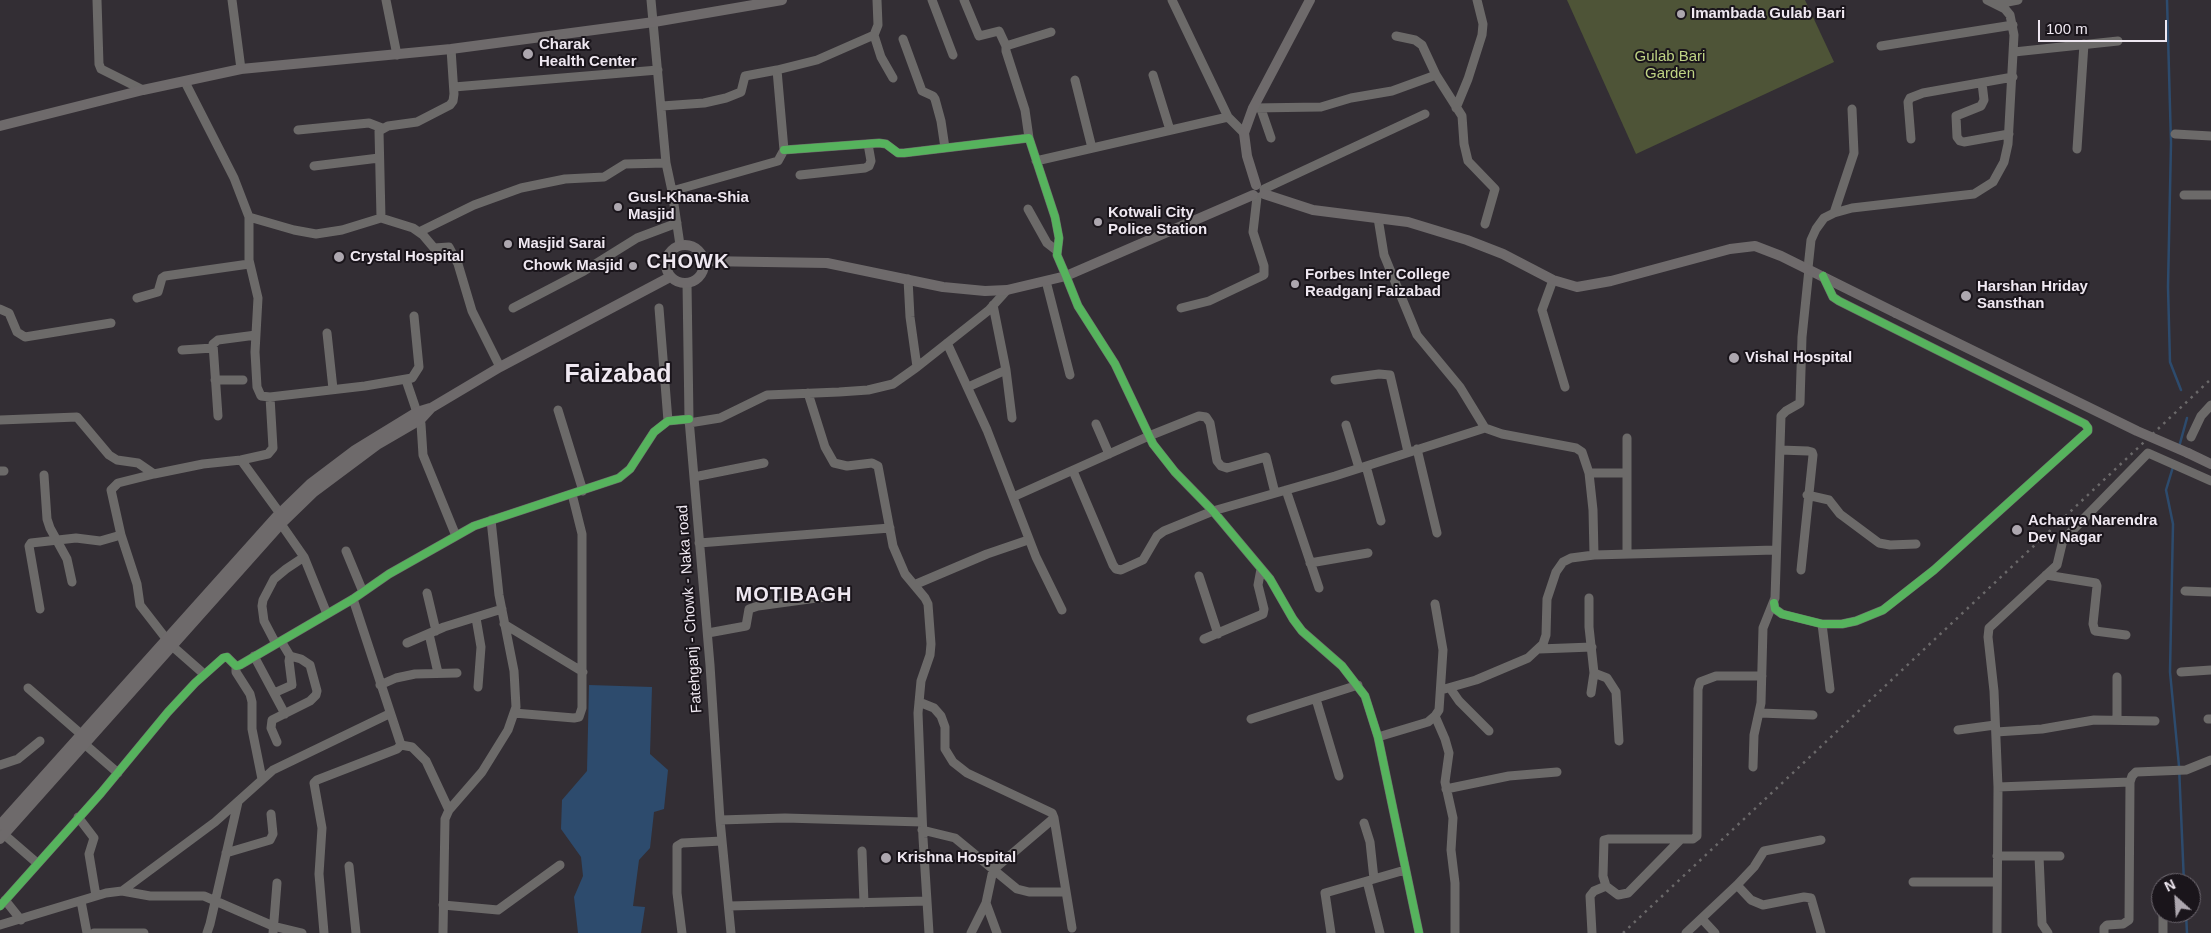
<!DOCTYPE html>
<html>
<head>
<meta charset="utf-8">
<style>
  body { margin:0 }
  #map { position:relative; width:2211px; height:933px; overflow:hidden; background:#332e34; font-family:Arial,sans-serif }
  canvas { display:block }
  .north { position:absolute; left:2151px; top:873px; width:50px; height:50px; box-sizing:border-box; background:#1a151b; border:1px solid #6f6971; border-radius:50%; rotate:334deg; font-size:14px; font-weight:700; line-height:20px; text-align:center; color:#efe8f1 }
  .north::after { content:''; display:block; margin:auto; width:18px; height:22px; background:#ada7af; clip-path:polygon(50% 0,100% 100%,50% 72%,0 100%) }
  .scale { position:absolute; left:2038px; top:20px; width:129px; height:22px; box-sizing:border-box; border:2px solid #efe8f1; border-top:0; padding-left:6px; font-size:15px; line-height:18px; white-space:nowrap; color:#efe8f1; -webkit-text-stroke:4px #1a151b; paint-order:stroke }
</style>
</head>
<body>
<div id="map">
<canvas width="2211" height="933"></canvas>
<div class="north">N</div>
<div class="scale">100 m</div>
</div>
<script>
const c = document.querySelector('canvas').getContext('2d');
c.lineJoin = 'round';
function fill(path, color) {
  c.fillStyle = color;
  c.fill(path, 'evenodd');
}
function shape(rows) {
  const path = new Path2D();
  for (const r of rows) {
    if (r.length === 3) {
      path.moveTo(r[0] + r[2], r[1]);
      path.arc(r[0], r[1], r[2], 0, 2 * Math.PI);
      continue;
    }
    path.moveTo(r[0], r[1]);
    for (let i = 2; i < r.length; i += 2) path.lineTo(r[i], r[i + 1]);
  }
  return path;
}
function trace(path, color, width, dash) {
  c.strokeStyle = color;
  c.lineWidth = width;
  c.lineCap = dash ? 'butt' : 'round';
  c.setLineDash(dash || []);
  c.stroke(path);
}
function write(font, color, halo, rows, align = 'center') {
  c.font = font + ' Arial,sans-serif';
  c.lineWidth = 4;
  c.setLineDash([]);
  c.textBaseline = 'middle';
  c.strokeStyle = halo;
  c.fillStyle = color;
  for (const [text, x, y, turn = 0] of rows) {
    c.save();
    c.translate(x, y);
    c.rotate((+turn || 0) * Math.PI / 180);
    c.textAlign = isNaN(turn) ? turn : align;
    if (halo) c.strokeText(text, 0, 0);
    c.fillText(text, 0, 0);
    c.restore();
  }
}
fill(shape([
  [1567,0,1805,0,1834,62,1636,154]
]), '#4e5437');
fill(shape([
  [589,685,652,687,650,754,668,770,664,809,654,812,650,848,639,860,633,906,645,907,641,933,578,933,574,897,583,876,581,857,561,829,562,800,587,771]
]), '#2d4b6d');
trace(shape([
  [2167,0,2171,143,2168,287,2170,362,2181,390],
  [2179,447,2187,418],
  [2173,467,2166,490,2173,524,2170,672,2179,766,2184,883],
  [2186,913,2187,933]
]), '#2d4b6d', 2.5);
trace(shape([
  [97,0,99,64,101,69,143,90],
  [232,0,241,69],
  [386,0,397,55],
  [651,0,666,163,672,191,680,245],
  [932,0,953,55],
  [964,0,979,36,999,31,1006,46],
  [1172,0,1228,117,1244,133],
  [1997,4,2018,0],
  [874,35,881,57,893,78],
  [1396,36,1415,40,1422,45,1436,75,1462,116,1464,144,1468,161,1495,189,1485,224],
  [903,39,922,91,933,96,935,99,941,121,945,148],
  [1881,46,2013,25],
  [2014,52,2118,41],
  [1153,75,1170,130],
  [1075,80,1092,148],
  [185,82,234,178,249,217,294,230,316,234,342,230,381,218,413,228,423,235,434,248,449,247,458,264,472,311,500,367],
  [1982,83,1984,100,1981,106,1956,116,1957,137,1960,141,1964,142,2009,134],
  [454,87,658,70],
  [662,106,704,103,726,98,741,92,745,76,777,70],
  [1253,108,1321,107,1351,98,1392,91,1436,75],
  [1456,108,1468,79,1482,35,1483,24,1477,0],
  [1261,109,1271,138],
  [298,130,369,123,382,128],
  [2175,134,2211,136],
  [1029,138,1025,110,1006,51,1006,46,1051,32],
  [1911,139,1908,102,1910,98,1923,93,2013,77],
  [2077,149,2084,44],
  [784,150,879,143,886,144,898,153,904,153,1029,138,1055,217,1059,238,1057,255,1066,276,1078,306,1115,364,1153,444,1175,472,1213,511,1270,579,1293,619,1302,631,1342,666,1365,696,1378,737,1419,933],
  [1036,161,1228,117],
  [314,166,379,158],
  [800,175,865,168,869,166,871,161,868,144],
  [1264,189,1425,114],
  [672,191,778,161,784,150,777,70,817,60,874,35,878,25,877,0],
  [2184,195,2211,195],
  [1028,209,1047,243,1056,250],
  [1834,213,1854,153,1852,109],
  [249,217,249,260,258,298,255,352,257,387,261,396,270,397,365,386,412,378,419,367,414,316],
  [381,218,379,131,388,126,417,122,450,105,453,101,454,94,451,49],
  [1378,218,1384,255,1417,335,1460,387,1485,428,1502,434,1576,448,1582,452,1589,473,1593,510,1594,555,1571,558,1563,562,1556,572,1547,599,1546,635,1543,644,1528,658,1476,680,1441,690],
  [419,232,474,205,521,188,565,179,604,177,625,164,666,163],
  [1808,268,1811,240,1816,229,1824,218,1834,213,1852,208,1974,194,1993,182,2004,162,2008,144,2014,35,2010,15,2005,9,1987,0],
  [908,279,910,317,917,367],
  [1553,280,1542,310,1565,387],
  [1046,281,1070,375],
  [687,283,689,419,710,665,720,820,731,933],
  [137,298,158,292,162,278,165,276,249,264],
  [993,305,1006,370,1012,418],
  [513,308,584,271,637,238,677,223],
  [659,308,668,421],
  [1181,308,1209,301,1264,275,1264,266,1253,232,1257,197],
  [0,309,9,313,17,332,25,337,111,323],
  [327,333,333,389],
  [947,343,987,430,1036,557,1062,610],
  [182,350,213,348],
  [215,380,243,380],
  [406,380,421,424,423,455,456,536],
  [1335,380,1379,374,1390,375,1408,452],
  [968,387,1006,370],
  [808,393,825,447,834,463,847,466,872,463,878,466,893,546,905,574,925,598,928,604,931,644,930,655,921,681,918,713,923,838,929,933],
  [558,410,583,491],
  [218,416,213,344,218,340,256,335],
  [0,420,77,417,109,455,117,460,138,463,154,474],
  [689,423,720,418,767,395,839,392,868,390,893,384,917,367,989,310,1007,290],
  [1096,424,1109,454],
  [1346,425,1359,468],
  [2191,437,2201,416,2211,405],
  [1627,438,1627,553],
  [1417,449,1437,533],
  [1780,450,1808,451,1812,452,1813,455,1801,570],
  [241,460,284,519],
  [1366,466,1381,521],
  [0,471,4,471],
  [1073,471,1113,565,1116,569,1121,570,1143,560,1157,536,1164,531,1213,511,1335,476,1485,428],
  [1589,473,1627,473],
  [44,475,47,519,50,528,67,559,72,582],
  [694,477,764,463],
  [1286,490,1319,588],
  [1807,495,1829,500,1840,514,1879,543,1890,545,1916,544],
  [1013,497,1149,436,1199,416,1206,417,1210,423,1217,461,1221,466,1227,468,1266,457,1275,493],
  [281,524,304,557,327,614],
  [699,543,890,528],
  [346,551,363,592],
  [1594,555,1775,550],
  [1310,563,1368,553],
  [2046,575,2096,583,2097,586,2093,624,2095,631,2126,635],
  [1199,576,1218,634],
  [914,585,987,554,1028,540],
  [2185,591,2211,592],
  [427,593,436,631],
  [1589,598,1589,627,1594,673,1591,693],
  [1774,603,1775,609,1782,614,1822,624,1842,624,1856,621,1883,610,1934,570,2088,431,2088,428,2085,424,1839,301,1833,297,1823,276],
  [40,609,29,546,31,543,76,538,100,541,121,535],
  [476,618,481,647,478,687],
  [504,624,583,672],
  [1822,624,1830,689],
  [708,633,746,626,749,609,758,606,846,594],
  [429,634,438,673],
  [1204,639,1263,614,1264,609,1258,585,1261,569],
  [407,643,444,627,502,609],
  [276,644,264,621,262,606,263,600,274,579,286,569,304,557],
  [1539,649,1592,647],
  [254,656,285,714],
  [236,666,236,672,250,694,252,702,252,729,262,779],
  [2181,672,2211,670],
  [1594,673,1607,678,1616,692,1619,741],
  [204,674,171,645,140,605,137,584,121,535,111,490,118,483,154,474,203,464,241,460,268,454,273,448,270,397],
  [2117,677,2117,720],
  [380,685,396,678,415,674,457,673],
  [28,688,82,735],
  [1450,688,1459,701,1489,731],
  [274,693,292,685,289,661,290,656],
  [1316,699,1339,776],
  [919,702,934,708,941,716,945,727,945,749,953,762,967,773,1052,813,1054,818,1072,928],
  [514,713,574,718,579,717,582,708,582,534,572,494],
  [1760,713,1813,715],
  [1435,716,1445,739,1449,753,1445,782,1453,818,1451,850,1455,883,1455,933],
  [1251,719,1358,685],
  [2208,719,2211,719],
  [1958,730,1995,725],
  [1996,732,2042,729,2094,720,2155,721],
  [1378,737,1428,722,1435,716,1439,710,1443,650,1435,604],
  [81,741,118,773],
  [277,742,271,728,272,720,310,701,316,695,317,691,310,665,301,659,290,656,281,641],
  [401,745,412,747,426,761,449,810],
  [0,765,18,759,40,741],
  [1753,767,1754,735,1761,703,1763,628,1775,598,1781,416,1786,411,1800,403,1802,337,1809,269],
  [1998,787,2130,782],
  [1446,789,1509,776,1557,772],
  [78,817,94,838,89,854,96,896],
  [720,820,785,818,922,822],
  [1364,823,1370,842,1374,879],
  [922,830,955,838,1017,889,1029,892,1066,892],
  [0,831,37,863],
  [1681,839,1628,893,1618,895,1606,886,1603,876,1604,840,1608,839,1693,839,1697,836,1698,689,1700,682,1716,676,1762,676],
  [862,851,864,903],
  [226,853,270,840,273,834,271,814],
  [1997,856,2060,856],
  [2039,856,2042,924,2048,933],
  [349,866,356,933],
  [1913,882,1997,882],
  [1737,885,1751,900,1763,905,1804,897,1811,898,1821,933],
  [122,891,215,822,273,770,389,714],
  [5,900,21,920],
  [81,901,87,933],
  [986,903,997,933],
  [443,905,498,910,560,865],
  [0,906,101,793,168,712,195,683,223,658,227,657,236,666,240,665,353,599,389,574,474,526,619,478,630,469,654,432,668,421,689,419],
  [729,906,927,901],
  [2163,913,2163,933],
  [1702,919,1715,933],
  [0,925,106,893,122,891,150,896,204,896,273,926,302,933],
  [94,933,144,933],
  [207,933,210,924,238,802],
  [273,933,277,883],
  [324,933,319,874,322,828,314,783,317,780,397,749,401,745,353,599],
  [443,933,445,819,449,810,482,772,508,730,516,707,514,671,499,595,491,520],
  [682,933,677,893,677,846,682,843,722,841],
  [971,933,986,903,993,870,1054,818],
  [1331,933,1325,893,1367,881],
  [1380,933,1367,881,1405,870],
  [1592,933,1590,896,1594,891,1606,886],
  [1686,933,1737,885,1754,867,1764,851,1821,840],
  [1997,933,1998,787,1994,691,1988,637,1989,628,2057,565,2063,540,2148,453,2211,481],
  [2104,933,2104,928,2107,925,2123,924,2129,920,2130,782,2132,776,2136,772,2186,770,2211,760]
]), '#6c6a69', 9);
trace(shape([
  [0,126,143,90,241,69,451,49,654,22,782,0],
  [1256,185,1247,156,1244,133,1253,108,1310,0],
  [1264,194,1313,210,1408,222,1467,240,1503,254,1553,280,1577,287,1611,281,1730,249,1755,246,1781,256,1896,313],
  [685,264,19],
  [704,261,827,263,943,287,985,291,1007,290,1066,276,1253,195],
  [2188,453,2211,464],
  [0,825,276,517,310,484,355,450,417,412,430,408],
  [0,839,281,524,314,492,377,445,420,420,431,408,500,367,670,277]
]), '#6e6a6b', 10);
trace(shape([
  [1623,933,2211,379]
]), '#6b696a', 2.5, [2.5, 5]);
trace(shape([
  [1896,313,2137,431,2188,453]
]), '#6e6a6b', 10);
trace(shape([
  [784,150,879,143,886,144,898,153,904,153,1029,138,1055,217,1059,238,1057,255,1066,276,1078,306,1115,364,1153,444,1175,472,1213,511,1270,579,1293,619,1302,631,1342,666,1365,696,1378,737,1419,933],
  [1774,603,1775,609,1782,614,1822,624,1842,624,1856,621,1883,610,1934,570,2088,431,2088,428,2085,424,1839,301,1833,297,1823,276],
  [0,906,101,793,168,712,195,683,223,658,227,657,236,666,240,665,353,599,389,574,474,526,619,478,630,469,654,432,668,421,689,419]
]), '#56b35d', 8);
for (const [x, y, r, color] of [
  [1681,14,5,"#ada7af"],
  [528,54,6,"#ada7af"],
  [618,207,5,"#ada7af"],
  [1098,222,5,"#ada7af"],
  [508,244,5,"#ada7af"],
  [339,257,6,"#ada7af"],
  [633,266,5,"#ada7af"],
  [1295,284,5,"#ada7af"],
  [1966,296,6,"#ada7af"],
  [1734,358,6,"#ada7af"],
  [2017,530,6,"#ada7af"],
  [886,858,6,"#ada7af"]
]) {
  const dot = new Path2D();
  dot.arc(x, y, r, 0, 2 * Math.PI);
  c.fillStyle = color;
  c.fill(dot);
  trace(dot, '#1a151b', 2);
}
write('bold 15px', '#efe8f1', '#1a151b', [
  ["Imambada Gulab Bari",1691,14],
  ["Charak",539,45],
  ["Health Center",539,62],
  ["Gusl-Khana-Shia",628,198],
  ["Masjid",628,215],
  ["Kotwali City",1108,213],
  ["Police Station",1108,230],
  ["Masjid Sarai",518,244],
  ["Crystal Hospital",350,257],
  ["Chowk Masjid",623,266,"right"],
  ["Forbes Inter College",1305,275],
  ["Readganj Faizabad",1305,292],
  ["Harshan Hriday",1977,287],
  ["Sansthan",1977,304],
  ["Vishal Hospital",1745,358],
  ["Acharya Narendra",2028,521],
  ["Dev Nagar",2028,538],
  ["Krishna Hospital",897,858]
], 'left');
write('15px', '#bfd384', '#1a151b', [
  ["Gulab Bari",1670,57],
  ["Garden",1670,74]
]);
write('15px', '#efe8f1', '#1a151b', [
  ["Fatehganj - Chowk - Naka road",690,609,-94]
]);
c.letterSpacing = '1px';
write('bold 20px', '#efe8f1', '#1a151b', [
  ["CHOWK",688,262],
  ["MOTIBAGH",794,595]
]);
c.letterSpacing = '0px';
write('bold 25px', '#efe8f1', '#1a151b', [
  ["Faizabad",618,375]
]);
</script>
</body>
</html>
